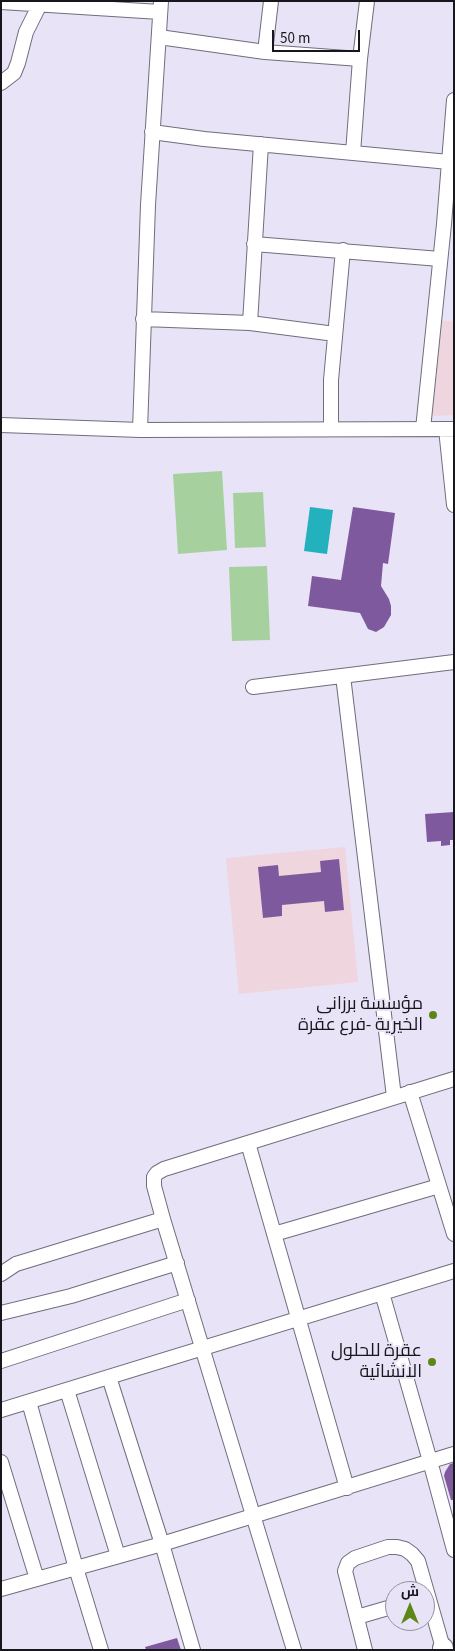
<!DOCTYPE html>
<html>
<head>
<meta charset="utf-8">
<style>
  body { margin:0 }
  #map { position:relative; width:455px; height:1651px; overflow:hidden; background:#e8e3f6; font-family:"Source Sans 3",Cairo,sans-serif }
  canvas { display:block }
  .frame { position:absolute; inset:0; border:2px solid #17161c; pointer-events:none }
  .north { position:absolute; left:385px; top:1581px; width:50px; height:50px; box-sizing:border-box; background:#e8e3f6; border:1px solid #94919f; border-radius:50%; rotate:0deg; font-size:14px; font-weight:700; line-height:20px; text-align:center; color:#17161c }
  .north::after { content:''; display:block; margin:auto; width:18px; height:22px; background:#5b8716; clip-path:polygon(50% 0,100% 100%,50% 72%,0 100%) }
  .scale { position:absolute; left:272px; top:30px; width:88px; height:22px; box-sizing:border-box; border:2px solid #17161c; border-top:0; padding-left:6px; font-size:15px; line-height:18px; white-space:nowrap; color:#17161c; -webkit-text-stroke:4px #e8e3f6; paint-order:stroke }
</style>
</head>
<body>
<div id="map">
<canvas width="455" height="1651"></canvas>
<div class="frame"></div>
<div class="north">ش</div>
<div class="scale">50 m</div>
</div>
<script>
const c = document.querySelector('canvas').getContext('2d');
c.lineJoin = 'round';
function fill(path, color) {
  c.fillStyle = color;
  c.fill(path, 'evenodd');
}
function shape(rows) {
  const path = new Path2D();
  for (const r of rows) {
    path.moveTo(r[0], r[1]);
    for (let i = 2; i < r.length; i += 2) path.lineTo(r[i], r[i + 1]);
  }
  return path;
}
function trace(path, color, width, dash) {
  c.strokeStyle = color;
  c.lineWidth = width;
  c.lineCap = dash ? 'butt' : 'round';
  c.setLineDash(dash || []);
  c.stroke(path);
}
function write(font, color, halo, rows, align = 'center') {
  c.font = font + ' "Source Sans 3",Cairo,sans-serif';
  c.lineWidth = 4;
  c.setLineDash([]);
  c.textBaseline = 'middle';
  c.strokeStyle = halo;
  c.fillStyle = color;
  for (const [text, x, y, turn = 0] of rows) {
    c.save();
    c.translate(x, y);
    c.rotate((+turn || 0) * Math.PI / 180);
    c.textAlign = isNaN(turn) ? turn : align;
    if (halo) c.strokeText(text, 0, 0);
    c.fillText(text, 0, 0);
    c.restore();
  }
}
fill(shape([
  [439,320,454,322,454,415,432,416],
  [345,847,358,982,239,994,226,858]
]), '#eed5de');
fill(shape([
  [222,471,227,550,178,554,173,474],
  [263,492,266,547,235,548,233,493],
  [267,566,270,640,232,641,229,567]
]), '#a6d19f');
fill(shape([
  [310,507,333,510,327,554,304,551]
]), '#23b1bd');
fill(shape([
  [353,507,395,513,388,564,383,563,381,586,389,599,391,606,391,615,384,627,376,632,368,629,360,613,308,606,312,576,341,580],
  [454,812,454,840,450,840,450,845,441,846,441,841,427,842,425,814],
  [339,859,344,910,325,912,324,901,282,905,282,916,263,918,258,867,278,865,279,876,321,872,320,861],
  [454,1463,454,1500,451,1500,444,1476,445,1472,450,1464],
  [177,1638,181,1650,146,1650,145,1647]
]), '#7f599e');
const minor = shape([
  [1,2,160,12],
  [159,37,265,52,360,59],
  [265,52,271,1],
  [1,83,14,73,18,63,26,32,40,4],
  [152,132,204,139,449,162],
  [353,153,360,59,367,1],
  [254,244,440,259],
  [143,319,250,323,335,334],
  [250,323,261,144],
  [1,425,140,430,454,429],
  [331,429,331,380,343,250],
  [423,429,444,224,454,100],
  [446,429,454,505],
  [140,430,148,205,161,1],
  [343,676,394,1097],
  [253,687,454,662],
  [410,1092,454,1234],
  [248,1143,347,1488],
  [274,1234,439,1186],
  [1,1274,16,1264,163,1219],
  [382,1293,430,1461,454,1550],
  [1,1313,71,1296,177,1263],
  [1,1361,188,1300],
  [109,1377,162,1544,193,1650],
  [67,1390,118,1556],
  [29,1402,76,1568,101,1650],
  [1,1410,454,1271],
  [1,1462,37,1579],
  [1,1589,162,1544,454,1454],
  [357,1617,395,1606],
  [294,1650,163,1219,154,1186,154,1177,157,1173,164,1169,454,1079],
  [365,1650,345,1571,348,1563,355,1558,388,1547,397,1547,405,1549,412,1554,418,1561,443,1648]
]);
const highway = shape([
  [443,1648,443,1650]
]);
trace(minor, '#706d7c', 16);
trace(highway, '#706d7c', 22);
trace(minor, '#fff', 14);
trace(highway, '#fff', 20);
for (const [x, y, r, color] of [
  [433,1015,5,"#5b8716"],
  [432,1362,5,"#5b8716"]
]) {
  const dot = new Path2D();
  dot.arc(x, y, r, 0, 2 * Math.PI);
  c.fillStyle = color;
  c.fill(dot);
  trace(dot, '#e8e3f6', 2);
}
write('18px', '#17161c', '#e8e3f6', [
  ["مؤسسة برزانى",423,1005],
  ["الخيرية -فرع عقرة",423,1026],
  ["عقرة للحلول",422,1352],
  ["الانشائیة",422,1373]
], 'right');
</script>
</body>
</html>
